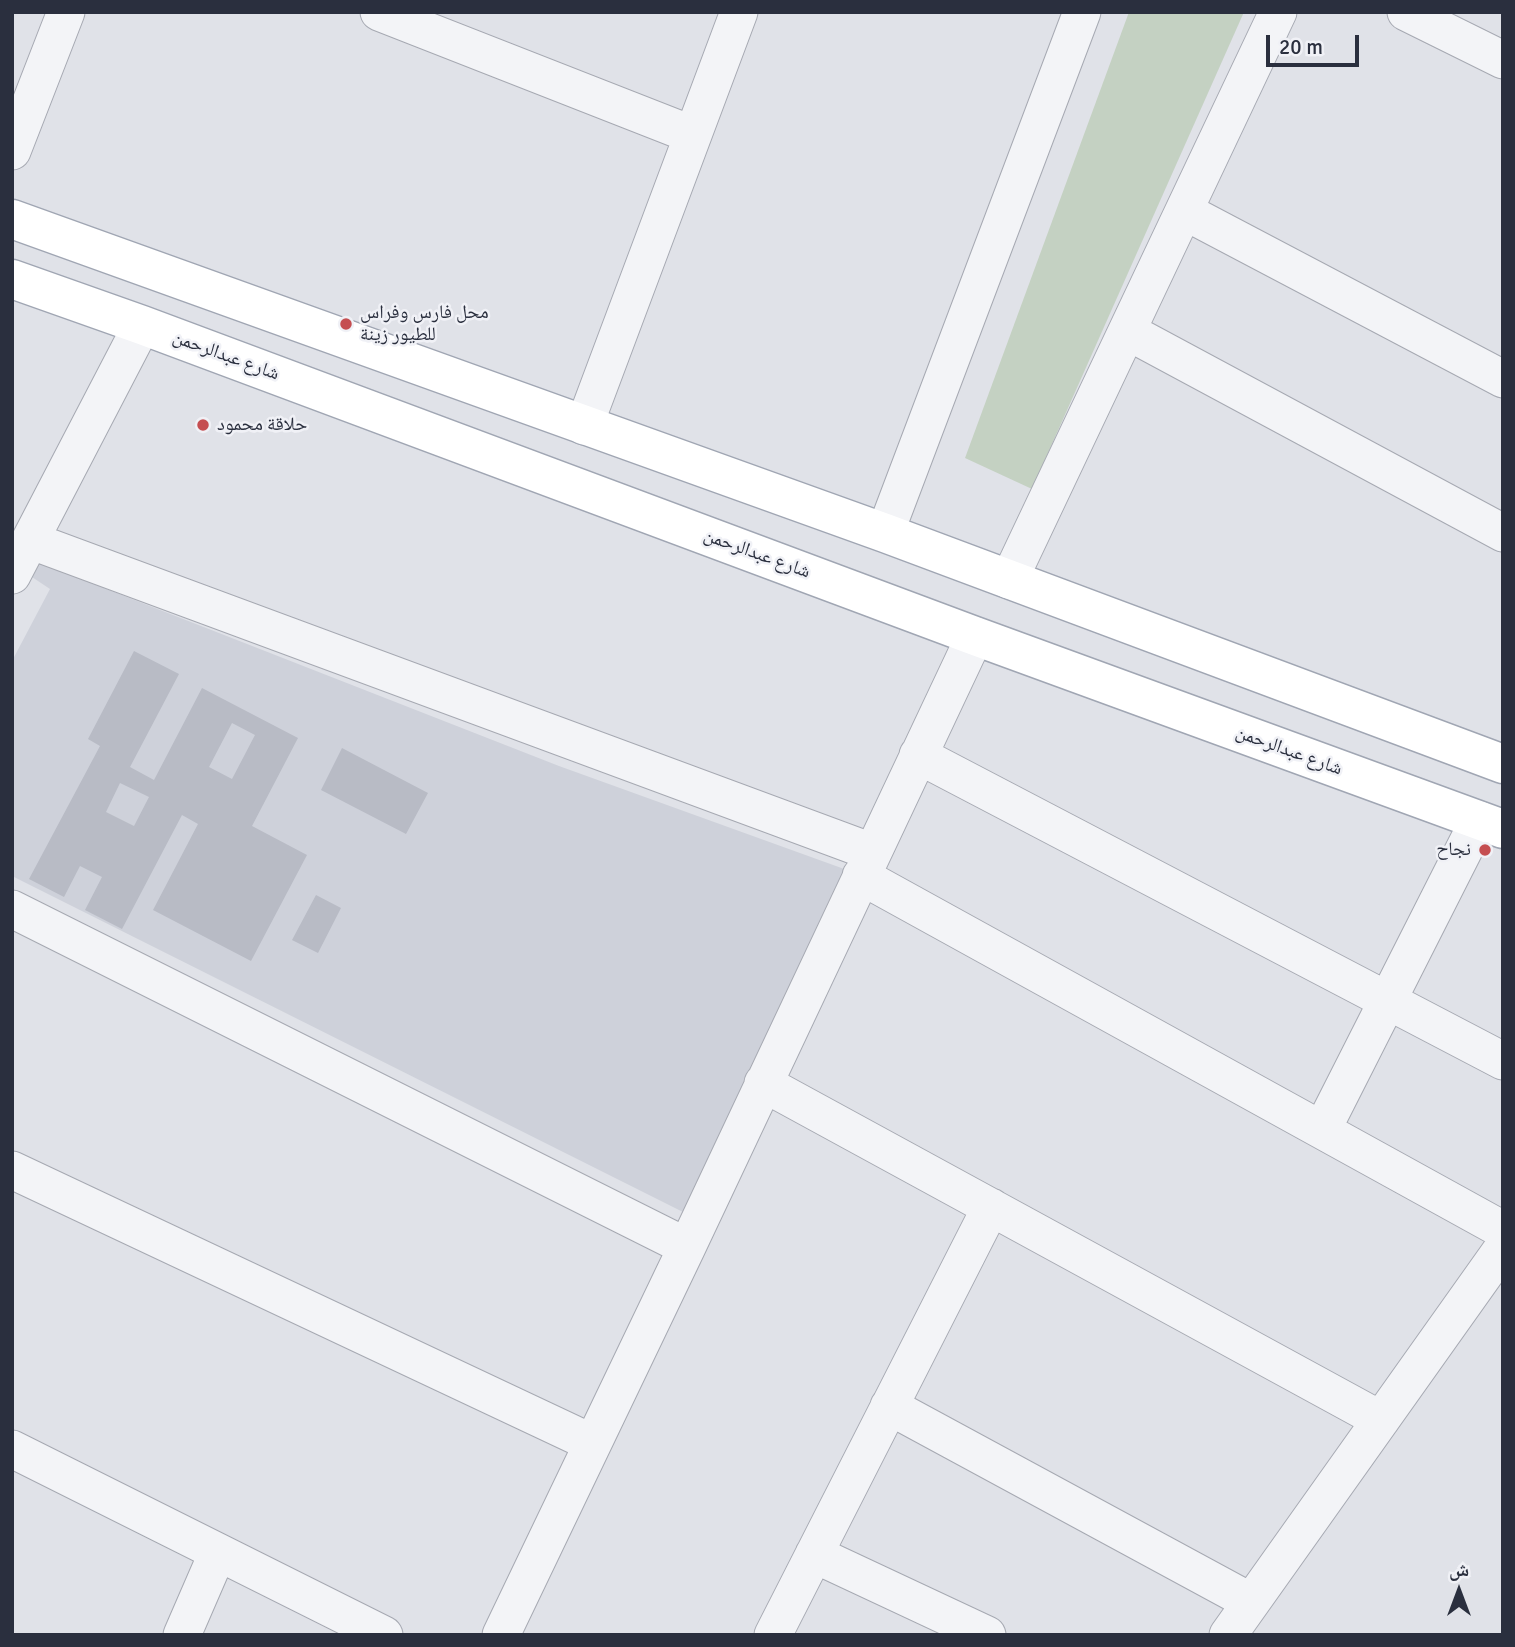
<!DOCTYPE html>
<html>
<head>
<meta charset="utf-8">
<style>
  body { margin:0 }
  #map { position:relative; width:1515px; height:1647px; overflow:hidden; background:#e0e2e8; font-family:Signika,"Noto Naskh Arabic",sans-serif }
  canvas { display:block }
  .frame { position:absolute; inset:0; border:14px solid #2a2f3e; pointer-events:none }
  .north { position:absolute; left:1424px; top:1556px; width:70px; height:70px; -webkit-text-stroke:5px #f0f1f6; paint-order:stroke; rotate:0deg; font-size:19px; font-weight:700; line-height:28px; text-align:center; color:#2a2f3e }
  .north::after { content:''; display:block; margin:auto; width:24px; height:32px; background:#2a2f3e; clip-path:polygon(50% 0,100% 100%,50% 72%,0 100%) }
  .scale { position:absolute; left:1266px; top:35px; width:93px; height:32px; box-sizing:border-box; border:4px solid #2a2f3e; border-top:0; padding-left:9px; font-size:21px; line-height:24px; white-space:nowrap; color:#2a2f3e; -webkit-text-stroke:5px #f0f1f6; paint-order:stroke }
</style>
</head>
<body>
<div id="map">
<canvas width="1515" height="1647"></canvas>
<div class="frame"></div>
<div class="north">ش</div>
<div class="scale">20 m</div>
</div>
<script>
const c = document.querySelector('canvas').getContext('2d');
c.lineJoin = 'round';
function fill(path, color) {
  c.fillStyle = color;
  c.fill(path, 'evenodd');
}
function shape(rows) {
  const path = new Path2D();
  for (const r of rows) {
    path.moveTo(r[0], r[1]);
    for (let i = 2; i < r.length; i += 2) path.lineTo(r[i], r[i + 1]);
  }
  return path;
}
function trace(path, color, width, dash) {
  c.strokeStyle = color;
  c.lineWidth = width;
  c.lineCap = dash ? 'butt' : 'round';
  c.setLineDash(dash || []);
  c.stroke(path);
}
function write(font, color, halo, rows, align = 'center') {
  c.font = font + ' Signika,"Noto Naskh Arabic",sans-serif';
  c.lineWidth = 5;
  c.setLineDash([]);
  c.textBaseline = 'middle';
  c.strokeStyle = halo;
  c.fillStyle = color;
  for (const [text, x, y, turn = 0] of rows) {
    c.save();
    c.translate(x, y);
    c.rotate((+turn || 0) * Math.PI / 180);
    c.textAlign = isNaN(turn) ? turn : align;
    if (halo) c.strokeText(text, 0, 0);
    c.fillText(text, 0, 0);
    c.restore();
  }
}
fill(shape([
  [40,563,559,766,847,870,683,1212,12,876,12,661,50,589,32,577]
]), '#ced1da');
fill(shape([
  [1129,12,1244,12,1032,489,965,458]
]), '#c4d1c2');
fill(shape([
  [134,651,179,674,130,767,154,780,202,688,298,738,252,826,307,855,251,961,153,910,198,824,182,815,122,929,85,910,102,877,80,866,64,897,29,879,100,746,88,739],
  [232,723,255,735,232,779,209,767],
  [120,783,149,797,134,826,106,812],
  [342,748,428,793,406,834,321,790],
  [316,895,341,908,318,953,292,940]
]), '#b8bbc5');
const minor = shape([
  [379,12,693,135],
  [1406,12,1503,60],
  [12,151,66,12],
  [1184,211,1503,379],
  [1127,331,1503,533],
  [584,426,739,12],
  [885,533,1082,12],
  [32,541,872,852],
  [12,575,142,325],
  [1009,580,1278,12],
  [918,755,1503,1061],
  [861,876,1503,1230],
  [12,909,687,1247],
  [763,1083,1381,1420],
  [1322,1130,1479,820],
  [12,1170,592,1443],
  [889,1406,1251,1602],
  [12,1449,384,1635],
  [814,1554,987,1635],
  [182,1635,218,1552],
  [501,1635,687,1247,975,636],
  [773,1635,991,1207],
  [1228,1635,1503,1248]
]);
const major = shape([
  [12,219,885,533,1503,764],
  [12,279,142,325,975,636,1503,829]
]);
trace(minor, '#a6a9b2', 39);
trace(major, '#a0a6b3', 41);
trace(minor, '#f3f4f7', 37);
trace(major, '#fff', 38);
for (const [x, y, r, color] of [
  [346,324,7,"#c54e51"],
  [203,425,7,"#c54e51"],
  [1485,850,7,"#c54e51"]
]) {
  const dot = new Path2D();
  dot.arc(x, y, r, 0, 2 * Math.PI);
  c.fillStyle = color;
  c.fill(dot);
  trace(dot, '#f0f1f6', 2.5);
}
write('19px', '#2a2f3e', '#f0f1f6', [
  ["محل فارس وفراس",360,313],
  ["للطيور زينة",360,335],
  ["حلاقة محمود",217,425],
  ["نجاح",1471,850,"right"]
], 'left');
write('19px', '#2a2f3e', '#f0f1f6', [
  ["شارع عبدالرحمن",226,356,20],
  ["شارع عبدالرحمن",757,554,20],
  ["شارع عبدالرحمن",1289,751,20]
]);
</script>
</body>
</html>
